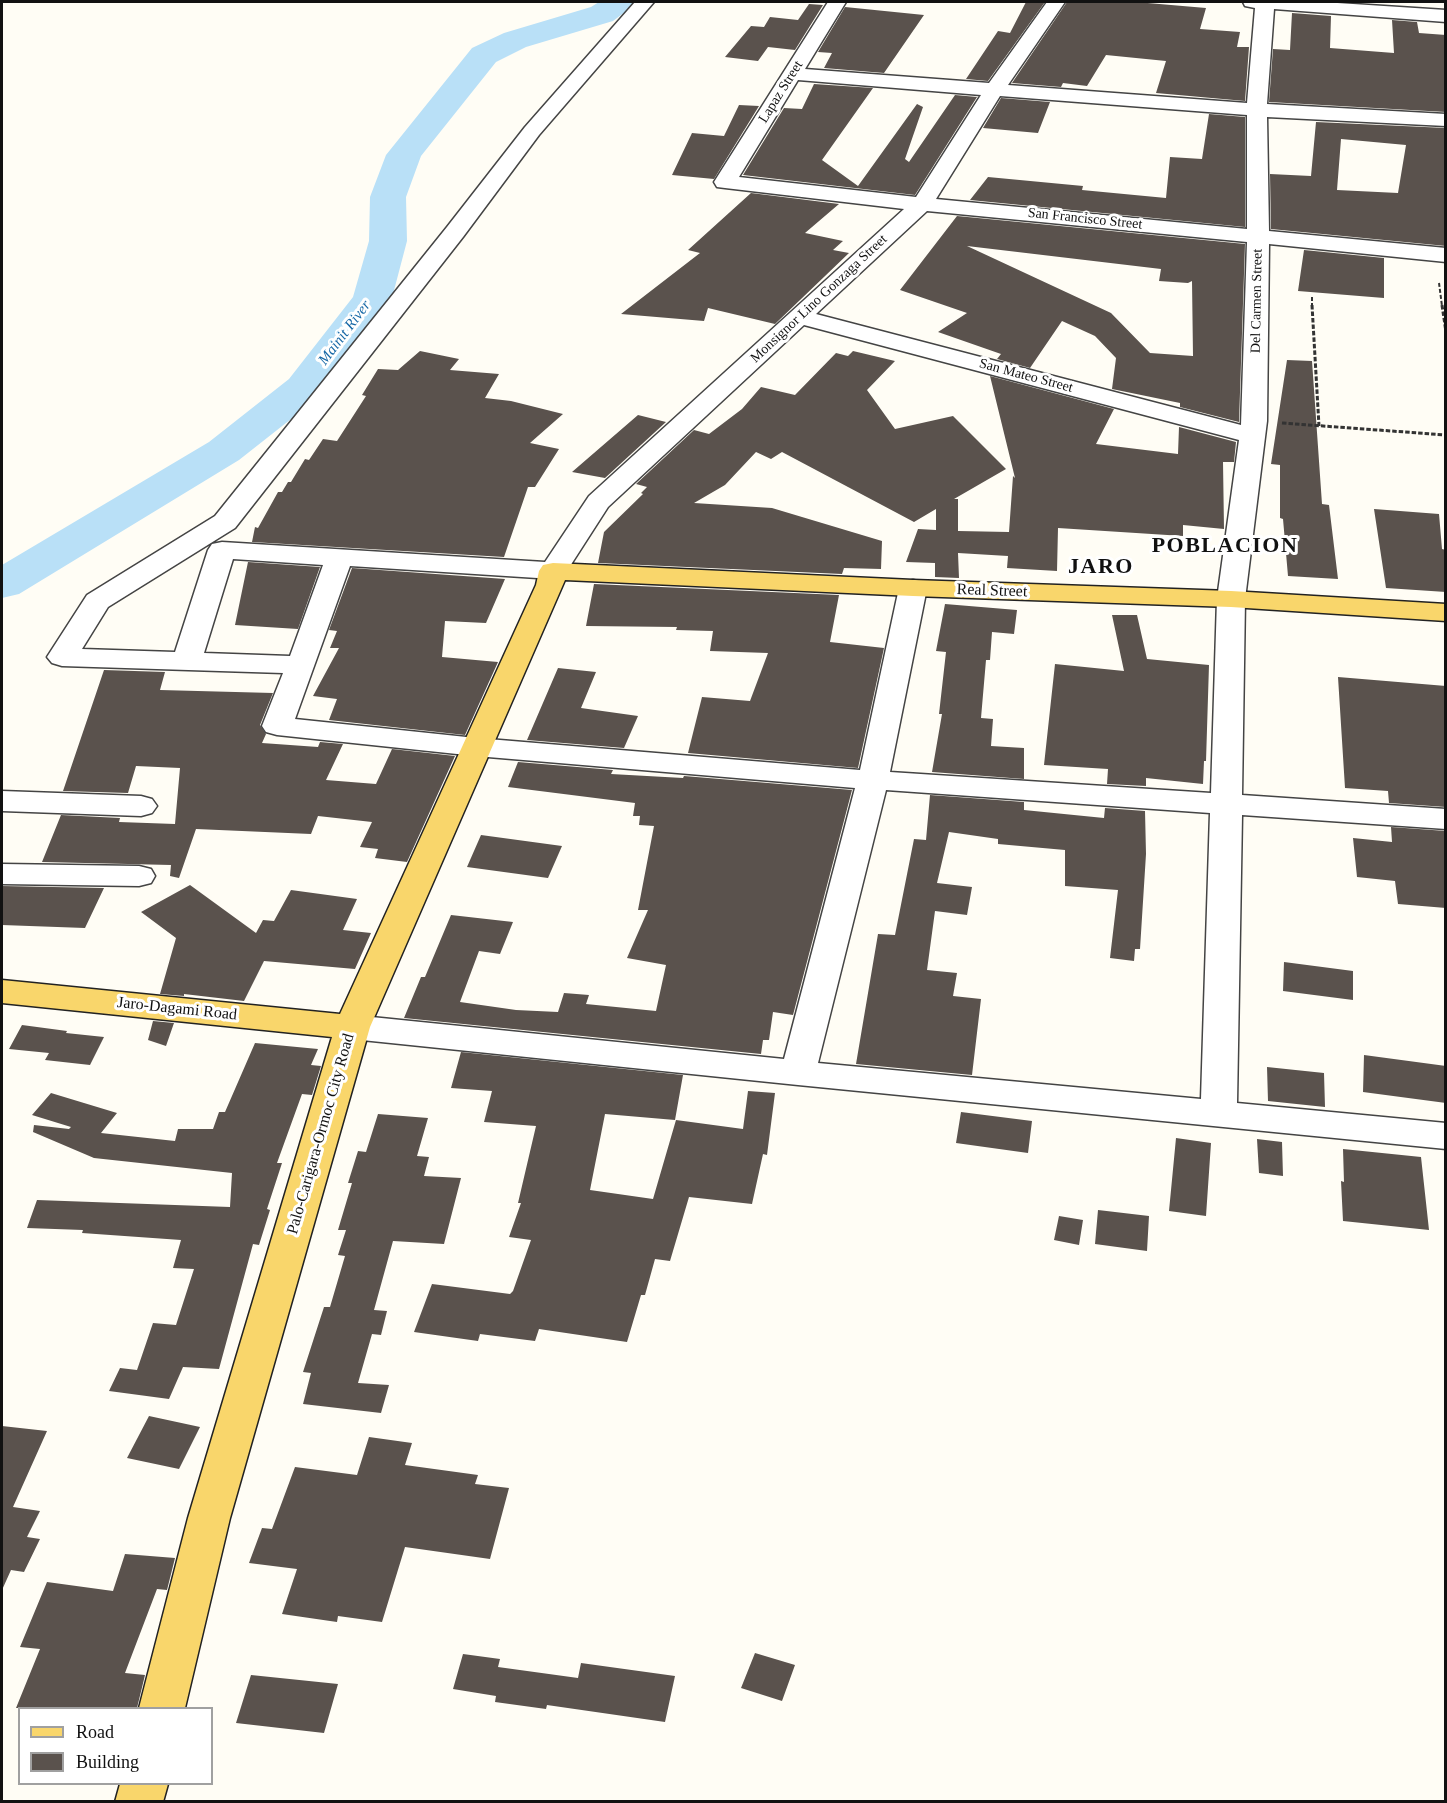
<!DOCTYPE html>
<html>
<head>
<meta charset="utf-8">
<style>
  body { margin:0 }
  #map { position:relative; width:1447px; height:1803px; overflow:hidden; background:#fffdf5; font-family:Georgia,serif }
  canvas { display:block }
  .frame { position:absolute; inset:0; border:3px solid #111; pointer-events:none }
  .legend { position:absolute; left:18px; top:1707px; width:195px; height:78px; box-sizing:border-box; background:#fff; border:2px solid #a0a0a0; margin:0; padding:8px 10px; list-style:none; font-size:18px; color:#111 }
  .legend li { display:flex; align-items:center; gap:12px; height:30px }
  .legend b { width:30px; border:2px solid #a0a0a0 }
</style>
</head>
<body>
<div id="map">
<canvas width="1447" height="1803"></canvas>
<div class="frame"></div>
<ul class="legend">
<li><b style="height:8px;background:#f9d66b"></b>Road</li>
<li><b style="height:16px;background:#5a524d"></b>Building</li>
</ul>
</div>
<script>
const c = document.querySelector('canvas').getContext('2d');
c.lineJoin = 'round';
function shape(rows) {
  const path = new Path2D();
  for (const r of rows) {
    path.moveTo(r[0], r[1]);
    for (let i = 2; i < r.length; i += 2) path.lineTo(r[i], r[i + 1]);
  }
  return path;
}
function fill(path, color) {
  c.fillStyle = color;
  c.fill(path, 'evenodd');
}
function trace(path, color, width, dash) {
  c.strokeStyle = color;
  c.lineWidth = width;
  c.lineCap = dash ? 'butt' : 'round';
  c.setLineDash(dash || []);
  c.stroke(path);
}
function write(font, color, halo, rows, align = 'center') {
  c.font = font + ' Georgia,serif';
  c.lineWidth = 6;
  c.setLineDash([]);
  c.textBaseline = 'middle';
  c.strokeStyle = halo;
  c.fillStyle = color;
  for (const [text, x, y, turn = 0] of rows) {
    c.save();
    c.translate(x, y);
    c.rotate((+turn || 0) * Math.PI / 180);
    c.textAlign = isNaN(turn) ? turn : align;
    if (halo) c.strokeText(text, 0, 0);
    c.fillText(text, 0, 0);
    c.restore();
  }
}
fill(shape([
  [599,2,634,2,629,9,613,21,526,47,496,62,421,156,406,197,407,241,392,298,319,397,239,460,19,594,2,598,2,565,209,442,289,379,353,297,369,241,370,197,386,155,472,48,504,33,591,7,599,2]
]), '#b9e0f7');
fill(shape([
  [1026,2,1045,2,988,81,966,79,998,31,1010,33],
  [1067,2,1136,2,1206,8,1200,29,1240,32,1237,47,1249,47,1245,101,1156,93,1166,61,1106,55,1087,86,1063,83,1061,87,1012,83],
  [809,4,823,5,795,50,768,47,758,61,725,57,751,26,764,27,770,17,798,20],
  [845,7,924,15,884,73,824,68,832,53,818,52],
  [1292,13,1331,16,1330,48,1394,53,1392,20,1417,22,1419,33,1446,35,1446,112,1269,102,1273,49,1290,50],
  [814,84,873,88,822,160,858,186,917,104,923,107,905,159,909,162,955,95,977,97,915,195,743,175,784,108,802,109],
  [1001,98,1050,102,1038,133,983,128],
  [739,105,759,106,714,179,672,175,692,133,724,136],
  [1209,114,1245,117,1245,227,970,200,988,177,1083,186,1082,190,1166,198,1170,157,1202,159],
  [1316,122,1446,128,1446,246,1271,229,1270,174,1311,176],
  [1341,139,1406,145,1398,193,1337,190],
  [751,193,839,204,805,233,843,241,833,250,849,253,775,324,708,308,704,321,621,314,700,253,688,250],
  [957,216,1245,244,1239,422,1180,407,1180,403,1112,389,1116,358,1095,336,1062,321,1030,368,997,359,1001,354,938,332,967,313,900,290],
  [967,246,1161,269,1159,281,1188,283,1192,281,1193,356,1150,353,1111,313],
  [1304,250,1384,258,1384,298,1298,291],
  [420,351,459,359,450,370,499,374,485,398,511,401,563,414,530,443,559,449,535,487,528,487,504,557,252,542,255,527,258,528,278,492,282,492,288,482,291,482,305,459,309,460,323,439,337,441,366,396,362,395,378,369,398,370],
  [853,351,895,361,867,390,895,429,953,416,1006,469,954,499,958,499,958,531,1009,532,1013,476,1015,478,990,376,1114,409,1096,444,1178,454,1179,427,1236,442,1234,462,1223,462,1224,529,1183,525,1183,536,1058,528,1057,571,1007,568,1008,556,958,553,959,578,935,577,935,563,906,562,918,529,936,530,936,509,914,522,782,452,771,459,756,452,725,485,694,503,772,508,882,541,881,569,844,568,842,574,598,563,604,532,643,494,641,493,647,487,636,484,694,430,709,434,742,409,761,387,795,395,836,353,848,356],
  [1287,360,1312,361,1322,504,1329,505,1338,579,1288,576,1283,519,1280,518,1280,465,1271,464],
  [638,415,666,422,605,478,572,472],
  [1374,509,1439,514,1442,549,1446,550,1446,592,1386,588],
  [248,562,320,567,298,629,235,625],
  [352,568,505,579,486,623,445,621,442,657,498,662,465,735,329,720,337,699,313,696,339,648,330,648,337,631,329,630],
  [594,584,839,595,830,642,884,648,858,768,688,753,702,697,750,701,768,653,710,651,713,631,676,630,677,627,586,626],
  [945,604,1017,610,1014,634,992,632,990,660,986,660,981,718,993,719,991,746,1024,748,1024,779,932,772,942,714,939,714,946,652,936,651],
  [1112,615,1137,615,1147,659,1209,665,1206,761,1204,761,1203,784,1146,778,1146,786,1107,784,1108,769,1044,765,1055,664,1124,671],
  [558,668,596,672,581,708,638,716,624,748,527,740],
  [104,670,165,672,160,690,273,693,260,725,266,734,262,743,318,747,320,742,343,744,326,780,376,784,392,749,455,756,407,862,375,858,378,849,360,847,372,822,318,816,311,834,196,829,179,878,170,876,171,865,42,862,61,815,120,818,119,822,175,824,180,768,136,766,128,793,63,791],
  [1338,677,1446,686,1446,807,1389,803,1388,791,1345,788],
  [518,762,613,770,611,774,683,778,684,776,852,790,793,1015,773,1012,769,1040,763,1040,761,1054,404,1018,421,977,425,977,451,915,513,922,500,954,479,951,460,1002,516,1010,558,1012,564,993,589,995,586,1004,656,1011,666,965,627,958,648,910,638,910,654,826,639,825,640,816,633,816,635,803,508,787],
  [930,795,1024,802,1024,810,1104,818,1105,808,1145,811,1146,854,1140,949,1135,949,1134,961,1110,958,1118,890,1065,886,1065,850,998,844,998,839,949,832,937,883,972,887,967,915,935,911,927,970,957,973,953,996,981,999,972,1075,856,1064,878,934,895,935,914,839,926,840],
  [1391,827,1446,831,1446,908,1398,904,1395,881,1357,877,1353,838,1392,842],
  [481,835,562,846,548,878,467,867],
  [190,885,256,933,263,920,274,921,291,890,357,899,343,930,371,933,355,969,264,961,244,1001,184,994,184,996,160,994,176,938,141,912],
  [2,886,104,888,85,928,2,925],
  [1284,962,1353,971,1353,1000,1283,991],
  [153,1021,174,1023,166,1046,148,1040],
  [22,1025,67,1031,66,1033,104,1037,90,1065,45,1060,49,1053,9,1049],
  [255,1043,318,1049,311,1065,321,1066,312,1095,302,1094,277,1163,282,1163,267,1209,270,1210,259,1245,253,1244,219,1369,183,1367,169,1399,109,1391,120,1368,137,1370,153,1323,176,1325,194,1269,173,1268,181,1240,82,1233,83,1230,27,1228,37,1200,230,1207,232,1173,94,1158,33,1132,34,1125,69,1129,71,1127,32,1115,51,1093,117,1113,101,1133,175,1141,178,1129,213,1129,219,1112,225,1112],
  [461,1052,683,1075,675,1120,605,1114,590,1190,653,1199,676,1120,743,1129,748,1091,775,1093,767,1155,763,1154,752,1204,689,1197,670,1261,655,1259,645,1295,641,1295,627,1342,539,1329,535,1341,480,1334,478,1341,414,1332,432,1284,510,1294,513,1291,531,1240,509,1237,521,1203,518,1203,536,1126,484,1122,492,1091,451,1088],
  [1364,1055,1446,1066,1446,1103,1363,1092],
  [1267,1067,1324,1073,1325,1107,1268,1101],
  [961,1112,1032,1121,1028,1153,956,1143],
  [378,1114,428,1118,417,1156,429,1157,424,1176,461,1178,444,1244,393,1241,374,1310,387,1311,381,1335,372,1334,358,1383,389,1385,381,1413,303,1404,311,1373,303,1372,324,1307,330,1307,345,1256,338,1255,346,1230,338,1230,352,1183,348,1183,358,1151,366,1152],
  [1176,1138,1211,1143,1206,1216,1169,1211],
  [1257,1139,1282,1142,1283,1176,1259,1173],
  [1343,1149,1421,1157,1429,1230,1343,1221,1341,1181,1344,1182],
  [1098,1210,1149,1216,1147,1251,1095,1244],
  [1059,1216,1083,1220,1079,1245,1054,1240],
  [149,1416,200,1427,179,1469,127,1458],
  [2,1426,47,1431,13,1507,40,1511,27,1537,40,1539,24,1572,11,1570,2,1590],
  [369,1437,412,1443,405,1465,478,1475,475,1484,509,1488,490,1559,405,1547,382,1622,338,1616,337,1622,282,1614,297,1569,249,1563,262,1528,272,1529,295,1467,357,1475],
  [125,1554,175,1558,167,1590,157,1589,125,1673,145,1675,137,1708,16,1708,40,1649,20,1647,47,1582,113,1591],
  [755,1653,795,1665,782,1701,741,1688],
  [463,1654,500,1659,498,1667,578,1678,581,1663,675,1676,665,1722,547,1705,546,1709,495,1702,496,1696,453,1689],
  [251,1675,338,1684,324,1733,236,1723]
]), '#5a524d');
const minor = shape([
  [635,2,654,2,539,135,463,237,235,528,108,607,82,649,175,652,208,550,212,544,222,542,545,562,589,496,904,209,725,188,717,187,714,182,828,2,846,2,805,69,989,83,1047,2,1065,2,1008,85,1247,103,1255,8,1245,6,1243,2,1322,2,1446,10,1446,22,1274,9,1267,104,1446,114,1446,126,1267,117,1269,231,1446,248,1446,262,1269,244,1267,421,1245,599,1242,795,1446,809,1446,829,1242,815,1237,1103,1446,1123,1446,1149,798,1085,352,1039,340,1035,334,1027,340,1019,352,1015,784,1059,855,788,476,756,277,735,266,732,262,726,283,673,62,666,52,663,47,657,87,595,215,516,447,227,525,127,635,2],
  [798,80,981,95,916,197,739,177,798,80],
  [1000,96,1247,115,1247,229,936,199,1000,96],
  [927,211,1247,242,1241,425,816,314,927,211],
  [804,325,1239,440,1217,599,1211,793,890,772,927,588,923,582,913,580,903,582,899,588,860,770,476,738,295,719,350,566,553,579,563,577,608,507,804,325],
  [233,559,323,565,290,656,204,653,233,559],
  [886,790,1210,813,1201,1099,818,1063,886,790],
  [2,791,141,796,152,799,157,806,152,813,141,816,2,811,2,791],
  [2,864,139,866,151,869,155,876,151,883,139,886,2,884,2,864]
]);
const major = shape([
  [553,563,913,580,1231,591,1446,604,1446,621,1231,607,913,596,565,580,370,1027,230,1518,185,1708,139,1708,188,1518,332,1037,2,1003,2,980,340,1014,536,585,539,571,543,565,553,563],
  [120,1784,168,1784,163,1802,115,1802,120,1784]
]);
trace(minor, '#444', 3);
trace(major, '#222', 3);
trace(shape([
  [1439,283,1442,306],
  [1312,297,1312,306]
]), '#333', 2, [4, 2]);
trace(shape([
  [1312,305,1319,426],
  [1442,305,1446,332],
  [1282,423,1446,435]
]), '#333', 3, [4.5, 2]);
fill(minor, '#fff');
fill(major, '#f9d66b');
write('14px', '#111', '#fff', [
  ["Lapaz Street",781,92,-58],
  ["San Francisco Street",1085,219,6],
  ["Monsignor Lino Gonzaga Street",819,299,-43],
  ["Del Carmen Street",1257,301,-89],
  ["San Mateo Street",1026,376,15]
]);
write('italic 15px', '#1768a6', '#fff', [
  ["Mainit River",345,333,-53]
]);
write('16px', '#111', '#fff', [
  ["Real Street",992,591,2],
  ["Jaro-Dagami Road",177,1009,6],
  ["Palo-Carigara-Ormoc City Road",321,1134,-74]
]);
c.letterSpacing = '1.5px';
write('bold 22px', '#111', '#fff', [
  ["POBLACION",1225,546],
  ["JARO",1101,567]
]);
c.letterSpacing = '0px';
</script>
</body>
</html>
